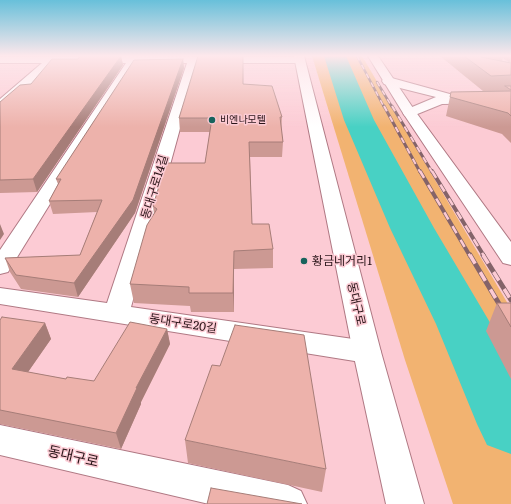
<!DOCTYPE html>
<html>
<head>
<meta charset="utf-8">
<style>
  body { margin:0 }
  canvas { display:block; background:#fccbd4 }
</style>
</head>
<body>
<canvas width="511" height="504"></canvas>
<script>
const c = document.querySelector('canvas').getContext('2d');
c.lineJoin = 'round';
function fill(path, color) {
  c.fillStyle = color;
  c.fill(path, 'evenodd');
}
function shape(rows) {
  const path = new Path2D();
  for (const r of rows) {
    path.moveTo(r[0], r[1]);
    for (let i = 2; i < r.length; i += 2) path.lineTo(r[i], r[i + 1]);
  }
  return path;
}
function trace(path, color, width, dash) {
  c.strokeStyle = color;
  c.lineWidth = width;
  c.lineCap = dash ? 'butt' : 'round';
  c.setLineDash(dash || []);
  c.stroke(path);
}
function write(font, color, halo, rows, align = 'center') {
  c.font = font + ' Literata,"Noto Sans KR",serif';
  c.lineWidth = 3;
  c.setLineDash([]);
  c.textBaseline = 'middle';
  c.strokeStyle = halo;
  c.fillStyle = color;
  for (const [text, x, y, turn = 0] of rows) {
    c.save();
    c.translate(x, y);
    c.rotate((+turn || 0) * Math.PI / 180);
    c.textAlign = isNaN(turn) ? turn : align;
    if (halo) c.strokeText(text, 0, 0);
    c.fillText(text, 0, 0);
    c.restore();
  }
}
fill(shape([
  [312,56,362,56,511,309,511,504,453,504,405,360]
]), '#f2b371');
fill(shape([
  [324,56,346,56,374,120,434,228,511,358,511,454,487,445,477,424,436,324,390,228,344,120,324,56]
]), '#48d1c4');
const minor = shape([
  [131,56,300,57,305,60,300,63,198,63,131,307,367,341,377,344,381,352,377,360,367,363,0,304,0,288,107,303,187,63,137,63,11,267,8,272,0,274,0,250,126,63,55,63,5,109,0,110,0,99,42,63,0,63,0,57,131,56],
  [388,77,457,96,511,95,511,103,442,104,410,117,405,116,403,113,405,110,436,97,384,84,382,81,384,78,388,77],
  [0,425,288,485,301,491,307,504,209,504,0,455,0,425]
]);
const secondary = shape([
  [294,56,304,56,381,352,424,504,386,504,353,352,294,56],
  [368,56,378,56,415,111,511,242,511,265,503,263,403,113,368,56]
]);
trace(minor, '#b07984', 2);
trace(secondary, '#b07984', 2);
fill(minor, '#fff');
fill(secondary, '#fff');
const railFar3 = shape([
  [357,56,384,107],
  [377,82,392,107]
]);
const railFar2 = shape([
  [384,106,420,172],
  [392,106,432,172]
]);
const railFar1 = shape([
  [420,171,470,256],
  [432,171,484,256]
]);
const rail = shape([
  [470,255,511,324],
  [483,255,511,300]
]);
trace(railFar3, '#846369', 2.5);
trace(railFar2, '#846369', 3);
trace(railFar1, '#846369', 4);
trace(rail, '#846369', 5);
trace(railFar3, '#fccbd4', 1.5, [5]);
trace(railFar2, '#fccbd4', 2, [6]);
trace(railFar1, '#fccbd4', 2.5, [8]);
trace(rail, '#fccbd4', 3.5, [10]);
fill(shape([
  [121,56,123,65,37,192,0,193,0,102,78,59],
  [440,56,511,56,511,143,502,134,446,116,451,92,483,91],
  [503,58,510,63,502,61],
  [183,59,184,68,135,213,78,297,21,289,10,272,5,258,80,255,97,212,53,214,49,201,58,184,56,179],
  [282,117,281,131,283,142,282,157,250,157,252,224,273,249,273,268,234,269,234,312,191,312,190,306,134,303,130,284,154,214,153,206,205,163,210,132,180,132,179,118],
  [497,303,511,303,511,379,486,331],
  [0,320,45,323,51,339,28,372,66,379,94,381,167,329,170,344,141,402,141,404,121,449,0,424],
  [185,440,326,469,322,492,188,463]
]), '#cc9993');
fill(shape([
  [121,56,123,65,37,192,33,179],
  [183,59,184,68,135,213,78,297,74,283],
  [0,224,4,234,0,240],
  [234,251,234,312,233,293],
  [45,323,51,339,19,385,12,369],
  [167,329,170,344,141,402,141,404,121,449,116,433,136,388]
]), '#a67d78');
const building = shape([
  [80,56,121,56,33,179,0,180,0,102,20,85,31,84,52,59,78,59,80,56],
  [198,56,243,56,243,84,272,86,282,117,280,117,283,142,249,142,252,224,269,224,273,249,234,251,233,293,189,293,189,287,130,284,147,225,157,209,153,206,166,163,205,163,212,118,179,118,198,56],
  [464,56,481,56,481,57,511,63,511,75,491,76,464,56],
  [183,59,133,200,74,283,16,275,5,258,80,255,102,200,49,201,61,179,56,179,134,60,183,59],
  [505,86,511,86,511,90,505,86],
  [511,91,511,116,508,113,450,97,451,92,511,91],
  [497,303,511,303,511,327,497,303],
  [2,317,45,323,12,369,66,379,67,377,94,381,130,322,167,329,136,388,137,388,116,433,0,410,0,320,2,317],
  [235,325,304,335,326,469,185,440,212,365,220,366,235,325],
  [211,488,302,504,207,504,211,488]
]);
fill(building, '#edb2ab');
trace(building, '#a67d78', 1);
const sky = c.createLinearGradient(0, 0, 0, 127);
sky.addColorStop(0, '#68c0da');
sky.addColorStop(0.44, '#fee8ec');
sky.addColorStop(1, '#fee8ec00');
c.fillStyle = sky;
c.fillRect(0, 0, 511, 127);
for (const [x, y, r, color] of [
  [212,120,4,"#17635c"],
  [304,261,4,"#17635c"]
]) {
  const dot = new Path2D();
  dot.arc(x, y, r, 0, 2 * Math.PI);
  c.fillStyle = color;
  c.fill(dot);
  trace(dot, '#fccbd4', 1.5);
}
write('10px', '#2a1519', '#fccbd4', [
  ["비엔나모텔",220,120]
], 'left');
write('12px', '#2a1519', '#fccbd4', [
  ["동대구로14길",155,187,-73],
  ["동대구로",356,304,77],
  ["동대구로20길",183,324,9]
]);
write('12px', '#2a1519', '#fccbd4', [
  ["황금네거리1",312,261]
], 'left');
write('14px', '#2a1519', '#fccbd4', [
  ["동대구로",73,457,13]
]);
</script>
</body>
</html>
